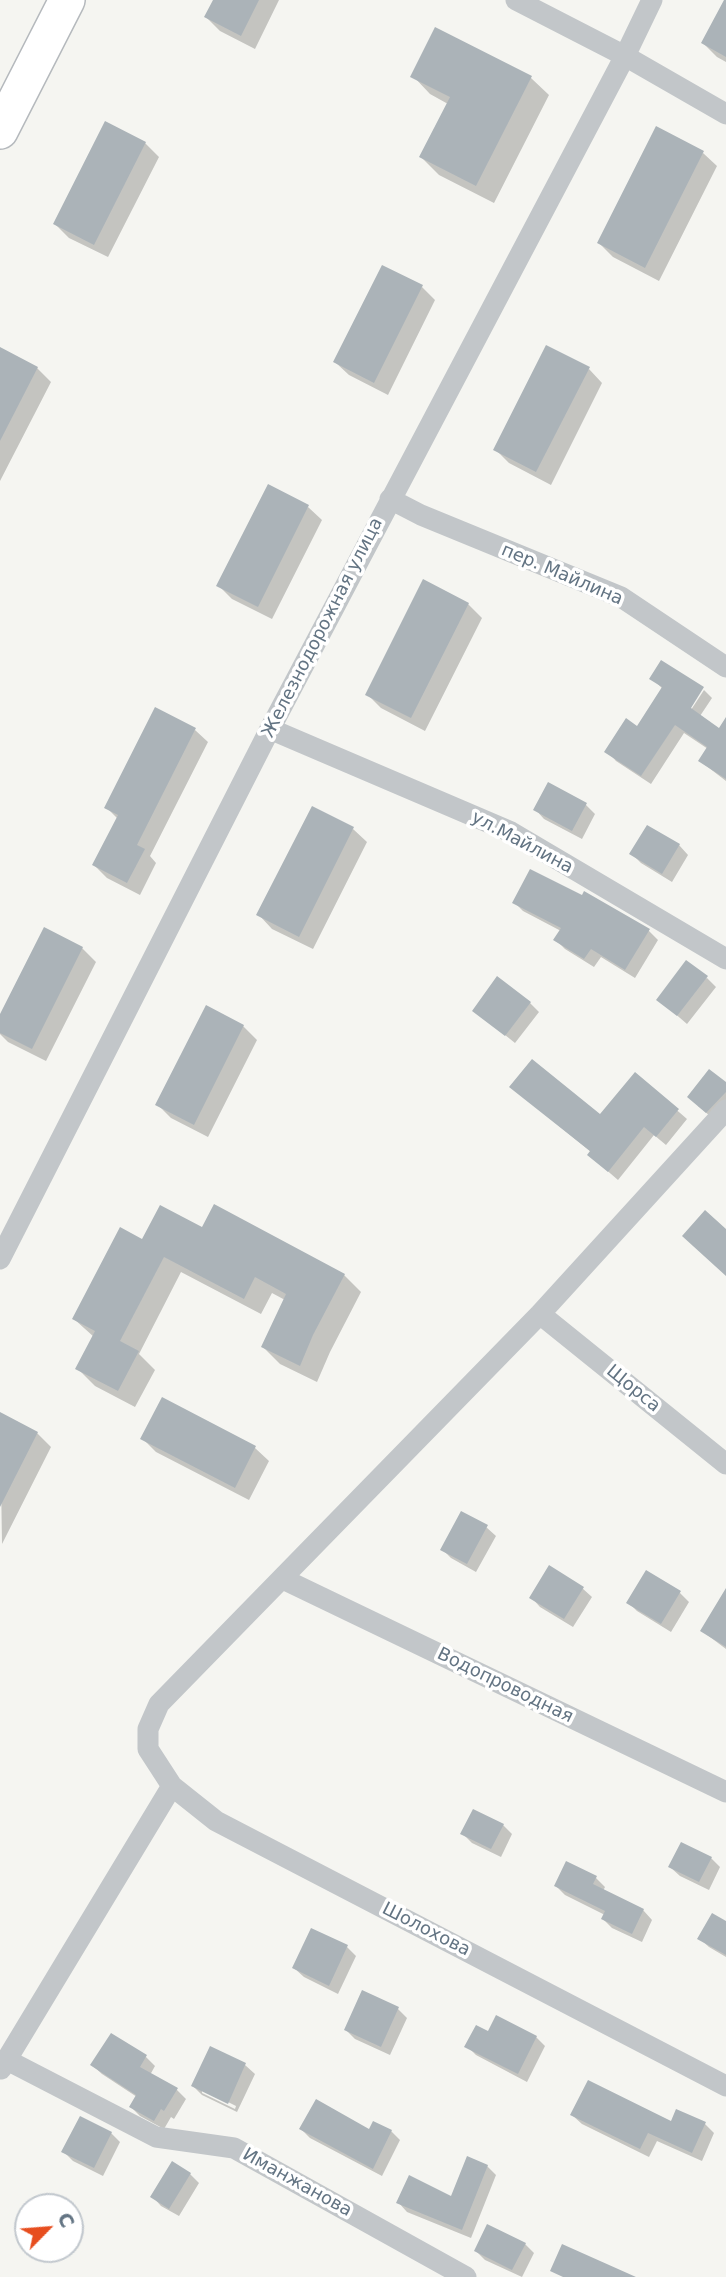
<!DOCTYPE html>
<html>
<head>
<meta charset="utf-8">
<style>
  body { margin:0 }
  #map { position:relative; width:726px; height:2277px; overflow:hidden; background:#f5f5f1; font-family:"DejaVu Sans",sans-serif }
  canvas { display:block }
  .north { position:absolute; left:14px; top:2193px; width:70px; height:70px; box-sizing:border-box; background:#fff; border:2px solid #c1c7cd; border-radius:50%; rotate:65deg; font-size:19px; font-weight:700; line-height:28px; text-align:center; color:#637483 }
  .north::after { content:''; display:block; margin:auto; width:24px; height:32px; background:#e74e1f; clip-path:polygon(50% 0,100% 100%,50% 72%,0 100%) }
</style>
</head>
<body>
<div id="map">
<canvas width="726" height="2277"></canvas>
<div class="north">С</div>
</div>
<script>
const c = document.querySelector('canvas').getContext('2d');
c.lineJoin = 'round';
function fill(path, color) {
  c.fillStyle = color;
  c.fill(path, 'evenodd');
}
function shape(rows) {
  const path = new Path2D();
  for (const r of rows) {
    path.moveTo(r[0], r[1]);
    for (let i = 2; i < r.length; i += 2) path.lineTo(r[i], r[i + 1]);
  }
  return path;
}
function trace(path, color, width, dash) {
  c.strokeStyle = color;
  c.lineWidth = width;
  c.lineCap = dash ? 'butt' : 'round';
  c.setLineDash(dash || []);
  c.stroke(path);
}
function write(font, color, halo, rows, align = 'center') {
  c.font = font + ' "DejaVu Sans",sans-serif';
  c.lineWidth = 7;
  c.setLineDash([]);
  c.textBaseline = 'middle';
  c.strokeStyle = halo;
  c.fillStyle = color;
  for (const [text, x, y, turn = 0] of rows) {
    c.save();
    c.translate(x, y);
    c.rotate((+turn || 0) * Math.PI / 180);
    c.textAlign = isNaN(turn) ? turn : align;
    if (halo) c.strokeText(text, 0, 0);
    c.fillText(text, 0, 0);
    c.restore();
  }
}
fill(shape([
  [215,0,279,0,255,49,220,31,206,17],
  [726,0,726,62,717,57,703,43],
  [413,76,531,78,549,95,494,203,439,175,421,157,448,104,430,94],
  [145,143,159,157,108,257,69,238,55,224],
  [703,153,717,166,659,281,613,257,599,243],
  [422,287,435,300,388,395,349,375,335,362],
  [0,349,37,368,51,382,0,481],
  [589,369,602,383,551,485,509,463,495,449],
  [308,507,322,520,272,619,232,599,218,585],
  [468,604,482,618,425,731,381,708,367,694],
  [662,662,684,714,687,716,704,690,712,698,700,716,724,733,726,729,726,781,700,761,708,749,684,733,651,784,616,761,607,751,637,728,663,689,651,678],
  [195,730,208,742,150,856,156,863,140,895,107,878,94,865,118,819,106,807],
  [586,805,595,814,582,839,544,819,535,809],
  [353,829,367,842,313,949,272,929,259,915],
  [679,845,688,855,672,882,641,863,632,854],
  [514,902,649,931,658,940,635,978,601,957,594,967,565,949,556,940,561,931,523,911],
  [82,948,96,962,46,1061,8,1042,0,1034,0,1018],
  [707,978,716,987,687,1024,658,999],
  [530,1003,539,1012,515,1043,474,1010],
  [207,1008,243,1026,257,1040,208,1137,171,1118,158,1105],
  [635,1074,687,1119,666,1145,654,1135,618,1180,589,1155,591,1152,511,1087,600,1117],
  [726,1084,726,1110,716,1121,698,1106],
  [203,1229,344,1275,361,1292,330,1352,317,1382,280,1364,263,1347,285,1300,272,1293,261,1314,181,1272,139,1354,155,1370,135,1407,95,1386,78,1369,94,1337,74,1319,143,1241],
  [163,1399,255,1448,269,1461,249,1500,156,1452,143,1439],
  [0,1415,37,1433,51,1447,2,1544],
  [486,1527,496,1536,476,1572,451,1558,442,1549],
  [582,1588,592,1597,573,1627,540,1607,531,1597],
  [680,1593,689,1602,671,1632,637,1611,628,1602],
  [726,1605,726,1649,702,1631],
  [503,1825,512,1834,501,1857,472,1843,462,1833],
  [711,1858,720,1867,709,1890,680,1876,670,1867],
  [596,1878,605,1887,603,1891,643,1910,652,1920,642,1942,612,1928,603,1919,605,1915,565,1895,556,1886],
  [726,1923,726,1957,709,1947,699,1938],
  [347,1947,356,1956,338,1994,304,1977,294,1968],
  [398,2009,407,2018,390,2055,355,2039,346,2030],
  [488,2034,536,2037,545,2046,527,2082,476,2055,467,2046],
  [210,2049,245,2065,255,2074,237,2112,202,2095,193,2086],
  [202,2089,236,2106,235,2109,202,2093],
  [146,2057,155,2066,150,2075,177,2090,186,2099,174,2119,171,2117,164,2129,140,2116,131,2107,137,2097,102,2074,92,2065],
  [572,2115,705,2124,714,2133,702,2161,657,2141,649,2157,582,2124],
  [301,2129,391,2131,400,2140,382,2176,310,2138],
  [111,2133,120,2142,103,2176,73,2161,64,2152],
  [487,2166,496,2175,471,2238,407,2212,398,2202,452,2198],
  [190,2174,199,2183,179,2216,161,2206,152,2196],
  [525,2244,534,2253,522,2277,485,2260,476,2251]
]), '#0003');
fill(shape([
  [213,0,259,0,241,36,204,17],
  [724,0,726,0,726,57,701,43],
  [435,27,532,76,476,186,419,157,450,97,410,77],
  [105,121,146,142,94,245,53,224],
  [656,126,704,151,645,268,597,243],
  [382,265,423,285,374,383,333,362],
  [546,345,590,367,536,472,493,450],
  [0,347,38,367,0,441],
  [268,484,309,505,258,607,216,586],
  [423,579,469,603,411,718,365,695],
  [661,660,704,687,691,708,719,728,726,717,726,779,698,761,707,747,675,725,641,776,604,752,626,718,637,726,662,687,649,679],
  [155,707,196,728,137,845,145,849,127,883,92,865,118,815,104,808],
  [548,782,587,803,572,831,533,810],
  [312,806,354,827,299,937,256,915],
  [647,825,680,844,662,874,629,854],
  [530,869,582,895,584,891,650,929,625,970,591,949,584,959,553,940,561,928,512,903],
  [44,927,83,947,32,1049,0,1033,0,1014],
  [686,960,708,976,677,1016,656,1000],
  [497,976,531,1002,505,1036,472,1011],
  [206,1005,244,1025,194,1125,155,1105],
  [532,1059,600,1114,635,1072,679,1109,656,1137,644,1127,608,1172,587,1155,590,1151,509,1087],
  [709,1069,726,1082,726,1092,706,1113,687,1097],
  [214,1204,345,1274,313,1335,300,1366,261,1347,286,1294,255,1277,244,1299,164,1257,120,1341,139,1351,118,1391,75,1369,95,1331,72,1319,120,1227,142,1239,160,1205,202,1227],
  [705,1210,726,1229,726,1276,682,1236],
  [162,1397,256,1446,235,1488,140,1439],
  [0,1412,38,1432,0,1507],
  [461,1511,488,1525,467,1564,440,1550],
  [549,1565,584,1587,564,1619,529,1598],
  [646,1570,681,1591,661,1624,626,1603],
  [726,1588,726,1647,700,1631],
  [473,1809,504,1824,491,1849,460,1834],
  [681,1842,712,1857,699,1882,668,1867],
  [566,1861,597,1876,593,1884,644,1909,632,1934,601,1919,605,1911,554,1886],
  [712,1913,726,1921,726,1955,697,1939],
  [311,1928,348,1945,329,1986,292,1968],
  [362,1990,399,2007,381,2047,344,2030],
  [496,2015,537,2036,518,2074,464,2047,476,2025,488,2031],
  [111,2033,147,2055,140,2067,178,2088,164,2111,161,2109,154,2121,129,2107,136,2095,90,2065],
  [210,2046,246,2063,228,2104,191,2086],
  [588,2080,671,2121,676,2109,706,2122,692,2153,648,2133,640,2149,570,2115],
  [316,2099,369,2129,373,2121,392,2130,373,2169,299,2129],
  [80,2116,112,2132,94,2168,61,2152],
  [467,2156,488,2165,462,2230,396,2203,409,2175,451,2196],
  [172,2161,191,2173,169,2209,150,2197],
  [487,2224,526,2243,512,2270,474,2251],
  [562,2244,636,2277,563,2277,550,2271]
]), '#abb3b8');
const primary = shape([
  [0,131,67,0]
]);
trace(primary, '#b5b9bd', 38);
trace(shape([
  [516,0,625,56,726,114],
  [390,499,421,515,621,597,726,667],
  [270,729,511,832,726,959],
  [726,1110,540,1314,159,1704,148,1729,148,1749,172,1786,216,1821,726,2086],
  [0,1259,270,729,625,56,652,0],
  [540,1314,726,1464],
  [283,1579,726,1792],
  [7,2060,156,2137,234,2148,466,2277],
  [1,2069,172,1786]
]), '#c2c6c9', 21);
trace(primary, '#fff', 35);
write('18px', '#637483', '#fff', [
  ["пер. Майлина",562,575,23],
  ["Железнодорожная улица",323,628,-63],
  ["ул.Майлина",522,843,28],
  ["Щорса",633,1389,39],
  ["Водопроводная",505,1686,26],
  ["Шолохова",426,1930,27],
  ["Иманжанова",297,2183,29]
]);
</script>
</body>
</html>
